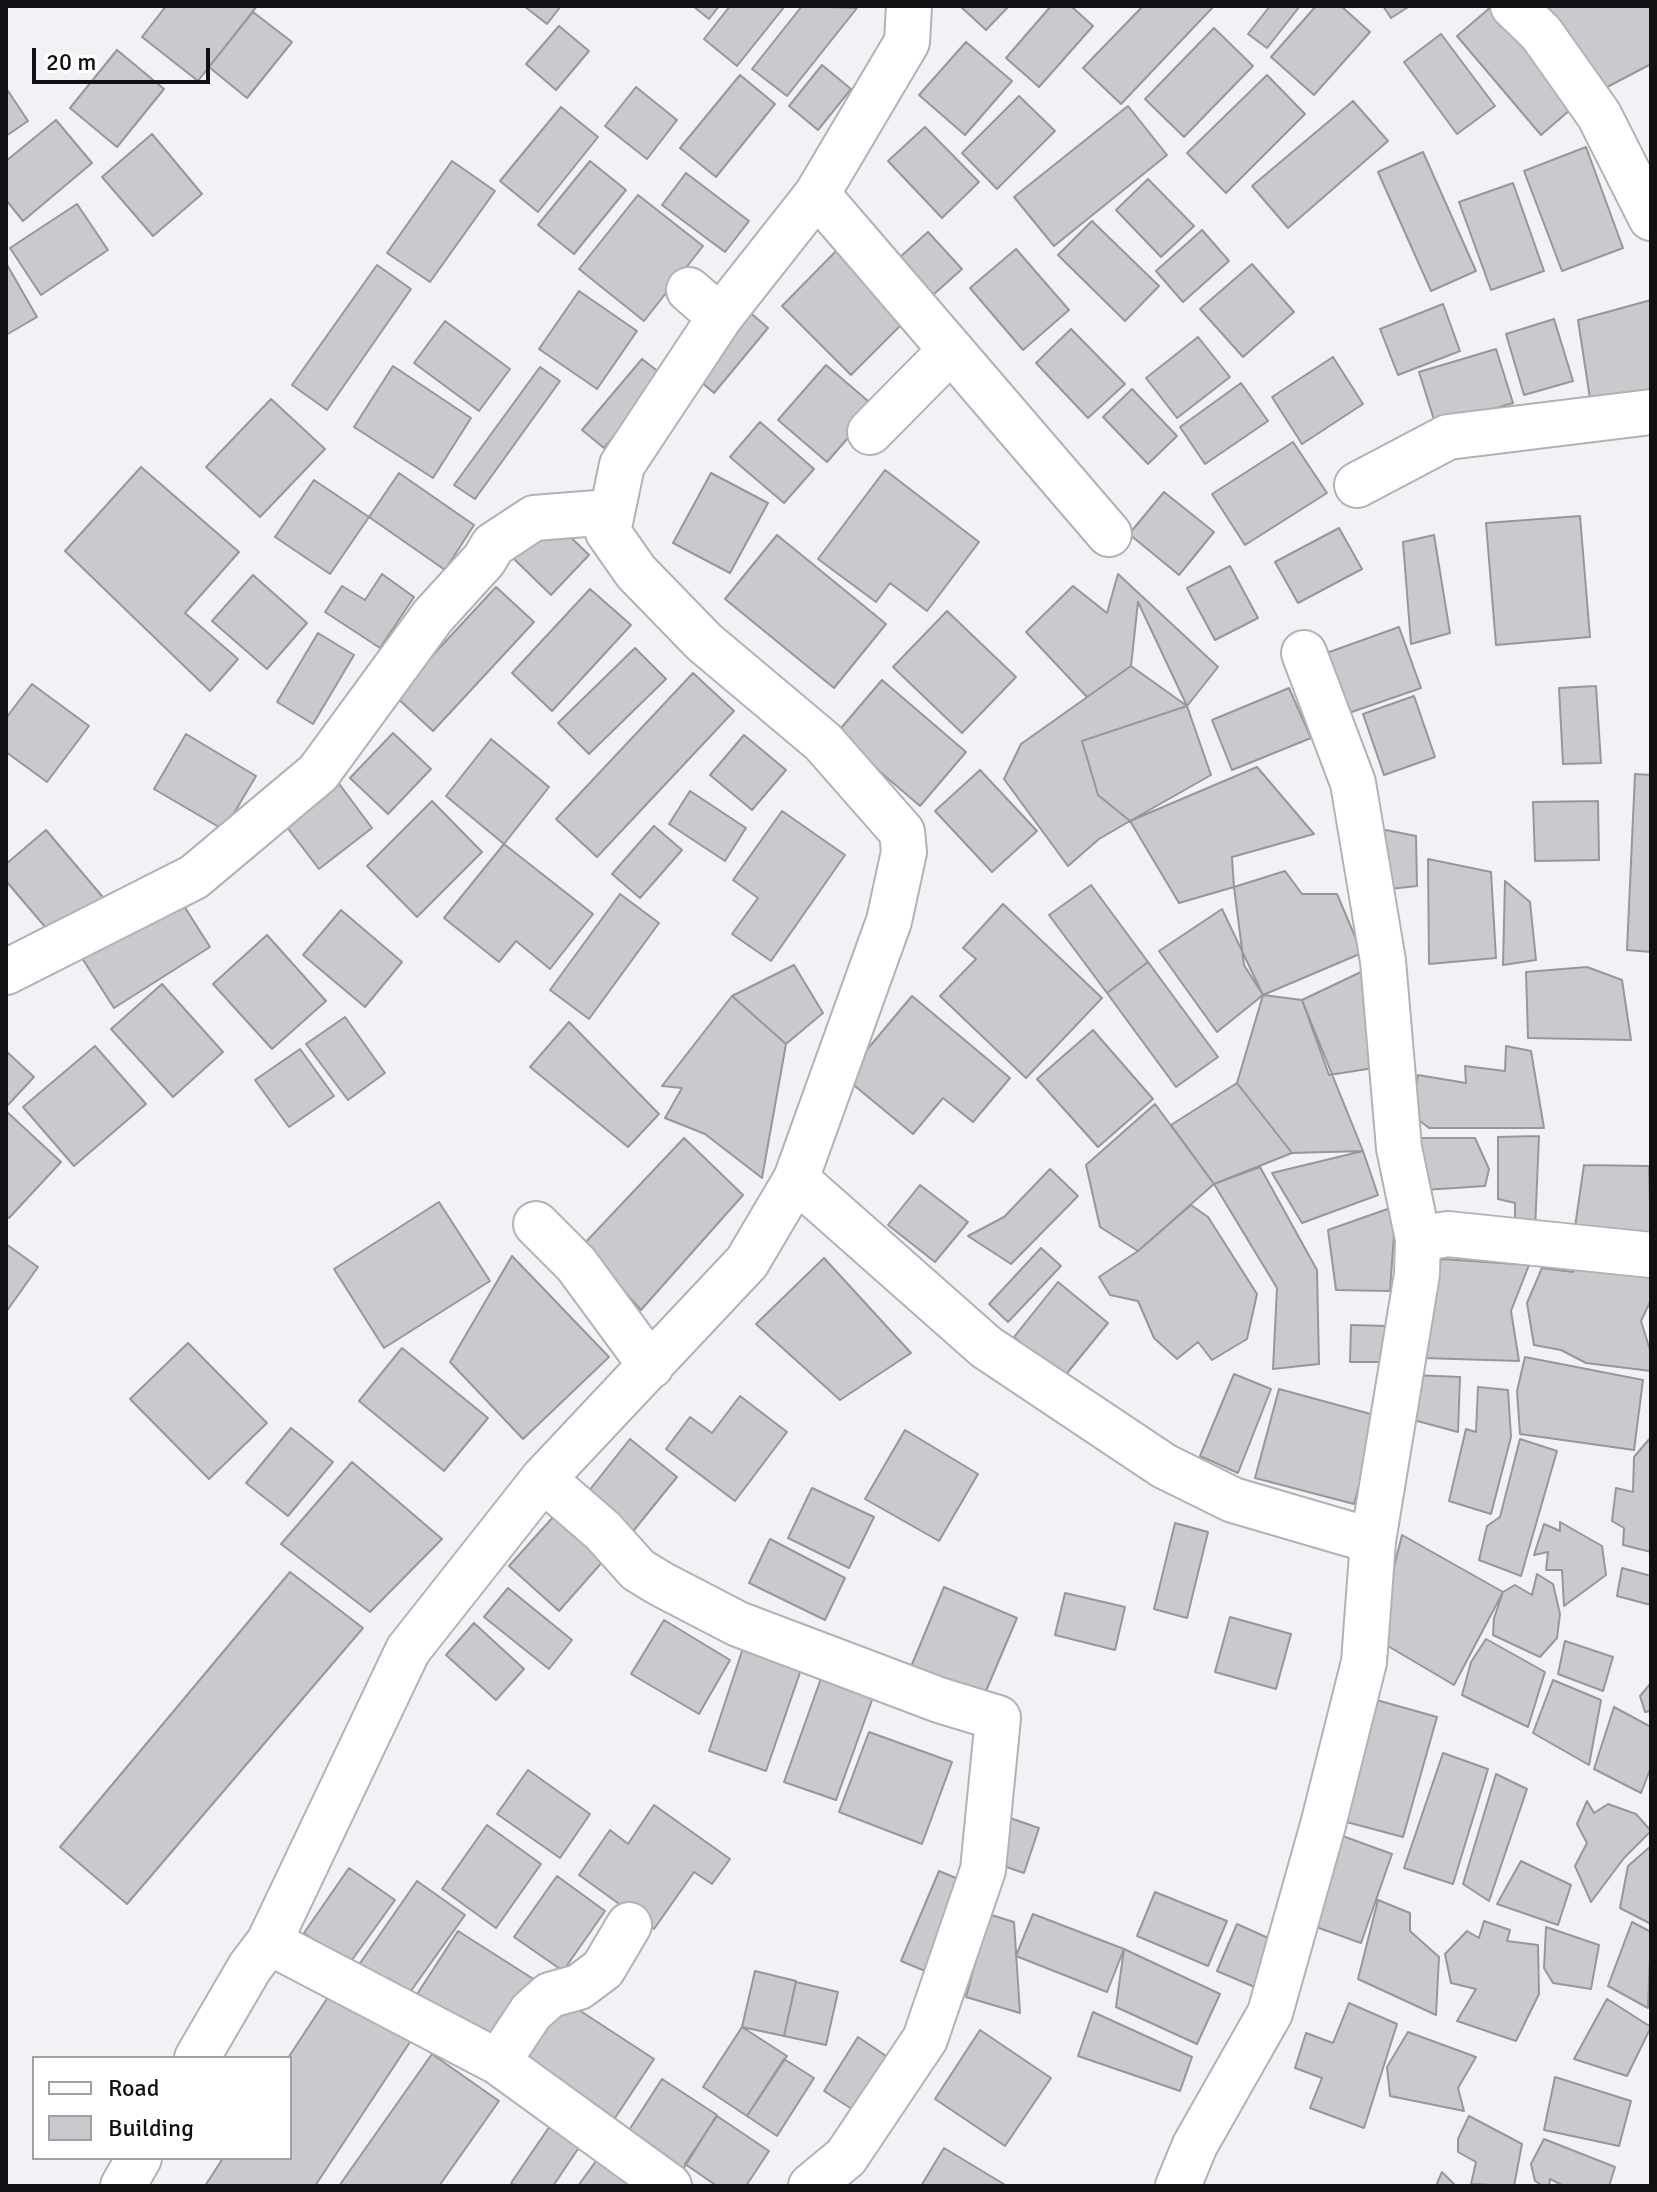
<!DOCTYPE html>
<html>
<head>
<meta charset="utf-8">
<style>
  body { margin:0 }
  #map { position:relative; width:1657px; height:2192px; overflow:hidden; background:#f0f2f6; font-family:Signika,sans-serif }
  canvas { display:block }
  .frame { position:absolute; inset:0; border:8px solid #101112; pointer-events:none }
  .legend { position:absolute; left:32px; top:2056px; width:260px; height:104px; box-sizing:border-box; background:#fff; border:2px solid #9fa0a0; margin:0; padding:10px 14px; list-style:none; font-size:24px; color:#101112 }
  .legend li { display:flex; align-items:center; gap:16px; height:40px }
  .legend b { width:40px; border:2px solid #9fa0a0 }
  .scale { position:absolute; left:32px; top:48px; width:178px; height:36px; box-sizing:border-box; border:4px solid #101112; border-top:0; padding-left:10px; font-size:24px; line-height:28px; white-space:nowrap; color:#101112; -webkit-text-stroke:6px #fff; paint-order:stroke }
</style>
</head>
<body>
<div id="map">
<canvas width="1657" height="2192"></canvas>
<div class="frame"></div>
<ul class="legend">
<li><b style="height:10px;background:#fff"></b>Road</li>
<li><b style="height:22px;background:#cacace"></b>Building</li>
</ul>
<div class="scale">20 m</div>
</div>
<script>
const c = document.querySelector('canvas').getContext('2d');
c.lineJoin = 'round';
function fill(path, color) {
  c.fillStyle = color;
  c.fill(path, 'evenodd');
}
function shape(rows) {
  const path = new Path2D();
  for (const r of rows) {
    path.moveTo(r[0], r[1]);
    for (let i = 2; i < r.length; i += 2) path.lineTo(r[i], r[i + 1]);
  }
  return path;
}
function trace(path, color, width, dash) {
  c.strokeStyle = color;
  c.lineWidth = width;
  c.lineCap = dash ? 'butt' : 'round';
  c.setLineDash(dash || []);
  c.stroke(path);
}
const building = shape([
  [166,6,257,6,198,81,142,37,166,6],
  [524,6,561,6,547,24,524,6],
  [693,6,719,6,709,19,693,6],
  [730,6,785,6,737,66,704,39,730,6],
  [802,6,857,8,787,96,752,69,802,6],
  [960,6,1009,6,986,30,960,6],
  [1051,6,1071,6,1093,26,1039,87,1006,58,1051,6],
  [1143,6,1214,6,1121,104,1083,68,1143,6],
  [1270,6,1300,6,1267,48,1248,34,1270,6],
  [1316,6,1341,6,1370,32,1314,95,1271,57,1316,6],
  [1383,6,1410,6,1391,18,1383,6],
  [1492,6,1577,104,1541,135,1457,36,1492,6],
  [1546,6,1651,6,1651,64,1592,95,1546,6],
  [253,12,292,42,247,98,209,67,253,12],
  [559,26,589,51,556,90,526,64,559,26],
  [1214,28,1253,66,1184,137,1145,99,1214,28],
  [1441,34,1495,106,1457,134,1404,62,1441,34],
  [966,42,1012,81,965,135,919,95,966,42],
  [117,50,164,89,117,147,70,108,117,50],
  [822,65,851,89,818,130,789,106,822,65],
  [740,75,775,104,716,177,680,148,740,75],
  [1267,75,1305,114,1226,193,1187,153,1267,75],
  [636,87,677,120,647,159,605,126,636,87],
  [6,88,28,121,6,136,6,88],
  [1019,96,1055,131,997,189,962,153,1019,96],
  [1353,101,1388,141,1288,228,1252,186,1353,101],
  [1128,106,1167,155,1054,246,1014,197,1128,106],
  [561,107,598,137,538,212,500,181,561,107],
  [56,120,92,163,23,221,6,200,6,161,56,120],
  [925,127,979,182,942,218,888,161,925,127],
  [152,134,202,194,153,236,102,177,152,134],
  [1586,147,1623,248,1562,271,1524,171,1586,147],
  [1423,152,1476,271,1431,291,1378,172,1423,152],
  [452,161,495,191,430,282,387,253,452,161],
  [590,161,626,190,574,254,538,225,590,161],
  [686,173,749,221,725,252,662,205,686,173],
  [1148,179,1194,226,1161,257,1116,210,1148,179],
  [1513,183,1544,271,1491,290,1459,202,1513,183],
  [638,195,703,246,644,321,579,269,638,195],
  [77,204,108,250,41,295,10,248,77,204],
  [1092,221,1159,286,1125,321,1058,255,1092,221],
  [1202,230,1229,261,1183,302,1156,271,1202,230],
  [928,232,962,269,924,303,890,266,928,232],
  [840,247,910,316,851,375,782,306,840,247],
  [1016,249,1069,310,1023,350,970,288,1016,249],
  [6,263,37,317,6,335,6,263],
  [1252,264,1294,312,1243,357,1200,309,1252,264],
  [377,265,411,289,327,410,292,385,377,265],
  [579,291,637,331,597,389,539,349,579,291],
  [1651,300,1651,396,1591,405,1578,320,1651,300],
  [1443,304,1460,351,1398,375,1380,329,1443,304],
  [746,309,768,328,714,393,692,374,746,309],
  [1554,319,1573,381,1524,395,1506,334,1554,319],
  [445,321,510,369,479,411,414,363,445,321],
  [1071,329,1125,384,1088,418,1036,363,1071,329],
  [1198,337,1230,377,1177,418,1146,378,1198,337],
  [1496,349,1513,403,1436,426,1419,372,1496,349],
  [1333,357,1363,404,1302,444,1272,397,1333,357],
  [642,359,664,376,604,448,582,430,642,359],
  [826,365,875,407,827,462,778,420,826,365],
  [393,366,471,418,433,478,354,427,393,366],
  [540,367,560,381,475,499,454,485,540,367],
  [1241,383,1268,421,1205,464,1180,427,1241,383],
  [1132,389,1177,436,1148,464,1103,417,1132,389],
  [271,399,325,449,260,517,206,467,271,399],
  [760,422,814,469,784,503,730,457,760,422],
  [1293,442,1327,493,1245,545,1212,494,1293,442],
  [141,467,239,552,185,613,238,659,210,691,65,551,141,467],
  [885,470,979,542,927,611,890,583,876,602,818,559,885,470],
  [399,473,474,525,445,570,369,517,399,473],
  [711,473,768,503,730,573,673,543,711,473],
  [314,480,369,517,330,574,275,537,314,480],
  [1164,492,1214,532,1179,575,1129,534,1164,492],
  [1580,516,1590,637,1496,645,1486,523,1580,516],
  [551,518,589,555,551,595,513,558,551,518],
  [1339,528,1362,569,1298,603,1275,562,1339,528],
  [777,535,886,624,834,688,725,599,777,535],
  [1434,535,1450,633,1411,644,1403,542,1434,535],
  [1230,566,1258,618,1215,640,1187,588,1230,566],
  [382,574,414,597,380,648,325,612,342,586,365,600,382,574],
  [1118,574,1218,667,1187,706,1138,602,1131,666,1087,697,1026,632,1073,586,1107,613,1118,574],
  [253,575,307,623,267,669,212,621,253,575],
  [496,587,534,622,433,731,395,696,496,587],
  [590,589,631,625,552,711,512,673,590,589],
  [947,611,1016,677,962,733,893,667,947,611],
  [1399,627,1421,688,1343,715,1321,655,1399,627],
  [318,633,354,655,313,724,277,702,318,633],
  [635,648,666,679,589,754,558,723,635,648],
  [1131,666,1187,706,1082,741,1098,795,1130,821,1099,839,1068,866,1004,779,1021,744,1131,666],
  [693,673,734,711,597,857,556,819,693,673],
  [882,680,966,752,920,806,836,734,882,680],
  [32,684,89,726,47,782,6,752,6,718,32,684],
  [1596,686,1601,763,1563,764,1559,688,1596,686],
  [1289,688,1311,738,1232,770,1212,720,1289,688],
  [1414,696,1435,757,1384,775,1363,714,1414,696],
  [1187,706,1211,775,1130,821,1098,795,1082,741,1187,706],
  [393,733,431,769,388,814,350,778,393,733],
  [186,734,256,776,224,830,154,789,186,734],
  [744,735,786,770,752,810,710,775,744,735],
  [491,739,549,787,504,844,446,796,491,739],
  [1257,767,1314,834,1232,857,1234,887,1179,903,1130,821,1257,767],
  [980,770,1037,831,992,872,935,811,980,770],
  [1635,774,1651,775,1651,952,1627,950,1635,774],
  [334,777,372,828,319,869,280,818,334,777],
  [690,791,746,828,725,861,669,824,690,791],
  [432,801,482,852,417,917,367,866,432,801],
  [1598,801,1599,860,1535,861,1533,802,1598,801],
  [782,811,845,855,771,961,732,934,758,898,733,880,782,811],
  [654,826,682,850,640,898,612,874,654,826],
  [46,830,107,902,58,942,6,881,6,864,46,830],
  [1386,830,1416,836,1417,886,1372,891,1369,846,1386,830],
  [504,844,593,914,550,969,516,941,499,962,444,918,504,844],
  [1428,859,1491,872,1496,958,1429,964,1428,859],
  [1285,871,1302,894,1337,894,1362,953,1263,995,1244,965,1234,887,1285,871],
  [1505,881,1530,902,1536,960,1503,965,1505,881],
  [1091,885,1148,962,1107,993,1049,915,1091,885],
  [620,894,659,923,589,1019,550,990,620,894],
  [177,895,210,947,114,1008,80,955,177,895],
  [1003,904,1102,998,1026,1078,940,996,976,959,963,948,1003,904],
  [1222,909,1263,995,1217,1032,1159,951,1222,909],
  [341,910,402,962,365,1007,303,955,341,910],
  [267,935,326,1001,272,1049,213,984,267,935],
  [1148,962,1218,1057,1176,1087,1107,993,1148,962],
  [794,965,823,1013,786,1044,732,996,794,965],
  [1587,967,1622,980,1631,1040,1528,1038,1526,972,1587,967],
  [1363,971,1380,1067,1329,1075,1302,1000,1363,971],
  [162,984,223,1052,173,1097,111,1029,162,984],
  [1263,995,1302,1000,1363,1151,1292,1153,1237,1083,1263,995],
  [732,996,786,1044,762,1178,705,1134,665,1118,682,1088,662,1086,732,996],
  [912,996,1010,1078,973,1122,943,1098,913,1134,844,1077,912,996],
  [345,1017,385,1073,348,1100,306,1044,345,1017],
  [569,1022,659,1114,628,1147,530,1067,569,1022],
  [1093,1030,1153,1099,1098,1147,1037,1079,1093,1030],
  [95,1046,146,1104,74,1166,23,1107,95,1046],
  [1506,1046,1531,1051,1544,1128,1429,1128,1411,1114,1418,1075,1466,1083,1465,1066,1505,1071,1506,1046],
  [300,1049,334,1096,289,1127,255,1080,300,1049],
  [6,1051,34,1077,6,1107,6,1051],
  [1237,1083,1292,1153,1214,1184,1171,1125,1237,1083],
  [1155,1104,1214,1184,1138,1251,1100,1227,1086,1165,1155,1104],
  [6,1111,61,1162,9,1218,6,1216,6,1111],
  [1539,1136,1535,1230,1515,1225,1515,1203,1498,1199,1498,1137,1539,1136],
  [684,1138,743,1195,641,1310,583,1245,684,1138],
  [1421,1138,1475,1138,1489,1169,1485,1186,1424,1190,1415,1161,1421,1138],
  [1363,1151,1378,1195,1302,1223,1272,1173,1363,1151],
  [1584,1165,1649,1166,1651,1241,1574,1234,1584,1165],
  [1260,1167,1317,1270,1319,1364,1273,1369,1277,1288,1214,1184,1260,1167],
  [1050,1169,1078,1196,1011,1264,968,1236,1004,1217,1050,1169],
  [920,1185,968,1222,935,1262,888,1225,920,1185],
  [439,1202,490,1281,384,1348,334,1269,439,1202],
  [1191,1205,1208,1217,1257,1294,1247,1339,1212,1360,1198,1342,1177,1359,1154,1338,1138,1301,1110,1295,1099,1277,1138,1251,1191,1205],
  [1396,1206,1390,1291,1336,1290,1328,1230,1396,1206],
  [6,1244,38,1267,6,1312,6,1244],
  [1041,1248,1061,1266,1008,1322,989,1304,1041,1248],
  [512,1256,609,1357,523,1439,450,1362,512,1256],
  [824,1258,911,1353,840,1400,756,1324,824,1258],
  [1442,1259,1529,1265,1511,1311,1519,1361,1423,1358,1423,1287,1442,1259],
  [1582,1259,1651,1270,1651,1300,1641,1321,1651,1353,1651,1371,1586,1363,1561,1350,1534,1345,1527,1303,1542,1268,1573,1272,1582,1259],
  [1058,1282,1108,1323,1063,1378,1014,1337,1058,1282],
  [1351,1325,1387,1326,1386,1362,1350,1362,1351,1325],
  [188,1343,267,1423,209,1479,130,1399,188,1343],
  [402,1348,488,1418,444,1471,359,1401,402,1348],
  [1525,1357,1643,1380,1634,1450,1520,1434,1517,1391,1525,1357],
  [1234,1374,1271,1389,1238,1473,1200,1456,1234,1374],
  [1413,1375,1460,1377,1458,1432,1410,1419,1413,1375],
  [1478,1387,1508,1390,1511,1437,1491,1514,1449,1501,1466,1429,1476,1432,1478,1387],
  [1279,1389,1378,1416,1354,1504,1255,1478,1279,1389],
  [740,1396,787,1432,735,1501,666,1449,690,1417,712,1433,740,1396],
  [291,1428,333,1462,288,1516,246,1483,291,1428],
  [905,1430,978,1474,939,1541,865,1499,905,1430],
  [1651,1437,1651,1552,1623,1545,1624,1528,1612,1521,1616,1488,1633,1492,1634,1457,1651,1437],
  [630,1439,677,1477,630,1535,584,1497,630,1439],
  [1520,1439,1557,1451,1521,1576,1479,1560,1487,1526,1500,1517,1520,1439],
  [352,1462,442,1539,370,1612,281,1544,352,1462],
  [812,1488,874,1517,849,1568,788,1538,812,1488],
  [554,1516,604,1560,559,1611,509,1566,554,1516],
  [1560,1522,1602,1546,1606,1575,1564,1606,1562,1570,1546,1570,1548,1552,1534,1555,1544,1524,1560,1531,1560,1522],
  [1175,1523,1208,1532,1187,1618,1154,1609,1175,1523],
  [1402,1535,1503,1592,1454,1685,1376,1639,1402,1535],
  [770,1539,845,1578,825,1620,749,1583,770,1539],
  [1622,1568,1651,1576,1651,1605,1617,1596,1622,1568],
  [290,1572,363,1628,127,1904,60,1847,290,1572],
  [1537,1574,1553,1584,1560,1614,1557,1638,1540,1657,1493,1635,1494,1618,1503,1592,1515,1585,1532,1595,1537,1574],
  [944,1587,1017,1618,980,1705,908,1674,944,1587],
  [508,1588,572,1640,549,1669,484,1617,508,1588],
  [1065,1593,1125,1607,1115,1650,1055,1635,1065,1593],
  [1230,1617,1291,1634,1276,1689,1215,1672,1230,1617],
  [664,1620,730,1660,699,1714,631,1674,664,1620],
  [474,1623,524,1669,496,1700,446,1655,474,1623],
  [1486,1639,1545,1672,1528,1727,1462,1695,1471,1662,1486,1639],
  [1565,1641,1613,1657,1603,1691,1558,1674,1565,1641],
  [745,1642,804,1661,766,1771,709,1751,745,1642],
  [824,1670,876,1689,836,1800,784,1782,824,1670],
  [1553,1680,1601,1700,1589,1765,1533,1733,1553,1680],
  [1651,1683,1651,1711,1645,1712,1640,1696,1651,1683],
  [1373,1699,1437,1717,1403,1837,1339,1820,1373,1699],
  [1614,1707,1651,1727,1651,1767,1641,1793,1594,1769,1614,1707],
  [869,1732,952,1762,922,1844,839,1812,869,1732],
  [1443,1753,1488,1769,1453,1884,1404,1868,1443,1753],
  [528,1770,590,1814,560,1858,497,1814,528,1770],
  [1496,1774,1527,1789,1489,1901,1463,1884,1496,1774],
  [1587,1801,1594,1813,1608,1804,1636,1814,1651,1831,1624,1858,1591,1902,1575,1866,1587,1843,1577,1824,1587,1801],
  [654,1805,730,1859,712,1884,694,1872,654,1929,579,1875,610,1830,628,1844,654,1805],
  [1007,1817,1039,1828,1024,1873,992,1862,1007,1817],
  [487,1825,541,1864,496,1928,442,1889,487,1825],
  [1337,1834,1392,1854,1361,1943,1305,1923,1337,1834],
  [1651,1846,1651,1924,1620,1908,1628,1866,1651,1846],
  [1521,1861,1571,1885,1558,1925,1497,1904,1521,1861],
  [349,1868,395,1900,349,1964,304,1933,349,1868],
  [939,1871,968,1883,930,1973,901,1961,939,1871],
  [557,1876,605,1911,563,1971,514,1937,557,1876],
  [417,1881,465,1915,403,2002,356,1969,417,1881],
  [1155,1892,1227,1921,1208,1966,1137,1936,1155,1892],
  [1378,1900,1410,1913,1410,1931,1439,1957,1436,2015,1358,1979,1378,1900],
  [988,1914,1014,1922,1020,2013,966,1997,988,1914],
  [1033,1914,1124,1949,1107,1992,1016,1956,1033,1914],
  [1484,1921,1510,1930,1507,1941,1538,1945,1539,1994,1516,2041,1457,2021,1476,1989,1451,1983,1445,1954,1467,1931,1479,1938,1484,1921],
  [1632,1922,1651,1932,1648,2008,1608,1986,1632,1922],
  [1237,1924,1277,1942,1257,1988,1217,1971,1237,1924],
  [1546,1927,1599,1945,1591,1989,1553,1983,1544,1968,1546,1927],
  [458,1931,535,1980,489,2052,412,2002,458,1931],
  [1124,1949,1220,1994,1197,2044,1116,2007,1124,1949],
  [755,1971,796,1981,784,2036,742,2027,755,1971],
  [796,1982,838,1992,826,2045,784,2036,796,1982],
  [336,1985,414,2036,315,2186,205,2186,223,2158,290,2158,288,2058,336,1985],
  [562,1999,654,2059,609,2127,517,2068,562,1999],
  [1607,1999,1651,2027,1627,2076,1574,2059,1607,1999],
  [1349,2003,1397,2024,1364,2128,1310,2108,1322,2078,1295,2068,1306,2033,1333,2043,1349,2003],
  [1093,2012,1192,2057,1180,2091,1078,2056,1093,2012],
  [742,2027,787,2056,747,2116,703,2087,742,2027],
  [980,2030,1051,2078,1005,2146,935,2099,980,2030],
  [1408,2032,1476,2057,1458,2088,1464,2111,1390,2096,1387,2067,1408,2032],
  [858,2037,895,2062,861,2115,824,2091,858,2037],
  [432,2054,499,2101,439,2186,339,2186,432,2054],
  [784,2059,814,2078,777,2136,747,2116,784,2059],
  [1555,2077,1631,2101,1619,2146,1544,2130,1555,2077],
  [662,2079,717,2115,680,2174,624,2138,662,2079],
  [717,2116,769,2151,746,2186,717,2186,685,2164,717,2116],
  [1469,2116,1522,2144,1514,2186,1471,2184,1476,2162,1458,2152,1458,2139,1469,2116],
  [552,2123,582,2143,553,2186,516,2186,511,2183,552,2123],
  [1544,2139,1615,2167,1609,2186,1564,2186,1550,2179,1549,2186,1543,2186,1535,2181,1531,2164,1544,2139],
  [944,2148,1007,2186,921,2186,944,2148],
  [596,2161,630,2184,629,2186,578,2186,596,2161],
  [1442,2172,1456,2186,1436,2186,1442,2172]
]);
fill(building, '#cacace');
trace(building, '#97979a', 2);
const minor = shape([
  [1513,6,1541,33,1599,115,1651,218],
  [817,194,1109,534],
  [689,290,720,317],
  [870,432,950,351],
  [1357,485,1448,437,1651,412],
  [1304,653,1353,783,1383,961,1399,1148,1418,1239],
  [6,972,194,877,318,773,433,616,484,560,493,545,534,518,610,512],
  [796,1179,986,1347,1164,1466,1233,1500,1373,1541],
  [536,1224,576,1264,651,1366],
  [543,1479,603,1531,638,1570,661,1584,738,1624,939,1700,998,1718,983,1870,925,2039,846,2157,811,2186],
  [269,1942,498,2062,669,2186],
  [197,2058,250,1967,269,1942,408,1650,543,1479,747,1262,796,1179,889,921,904,852,902,832,823,742,704,642,636,572,608,532,622,465,720,317,817,194,907,42,909,6],
  [498,2062,531,2012,550,1995,579,1987,603,1969,629,1925],
  [123,2186,139,2158],
  [1178,2186,1195,2145,1270,2013,1323,1825,1364,1662,1373,1541,1417,1274,1418,1239,1448,1234,1651,1255]
]);
trace(minor, '#b0b2b5', 48);
trace(minor, '#fff', 44);
</script>
</body>
</html>
